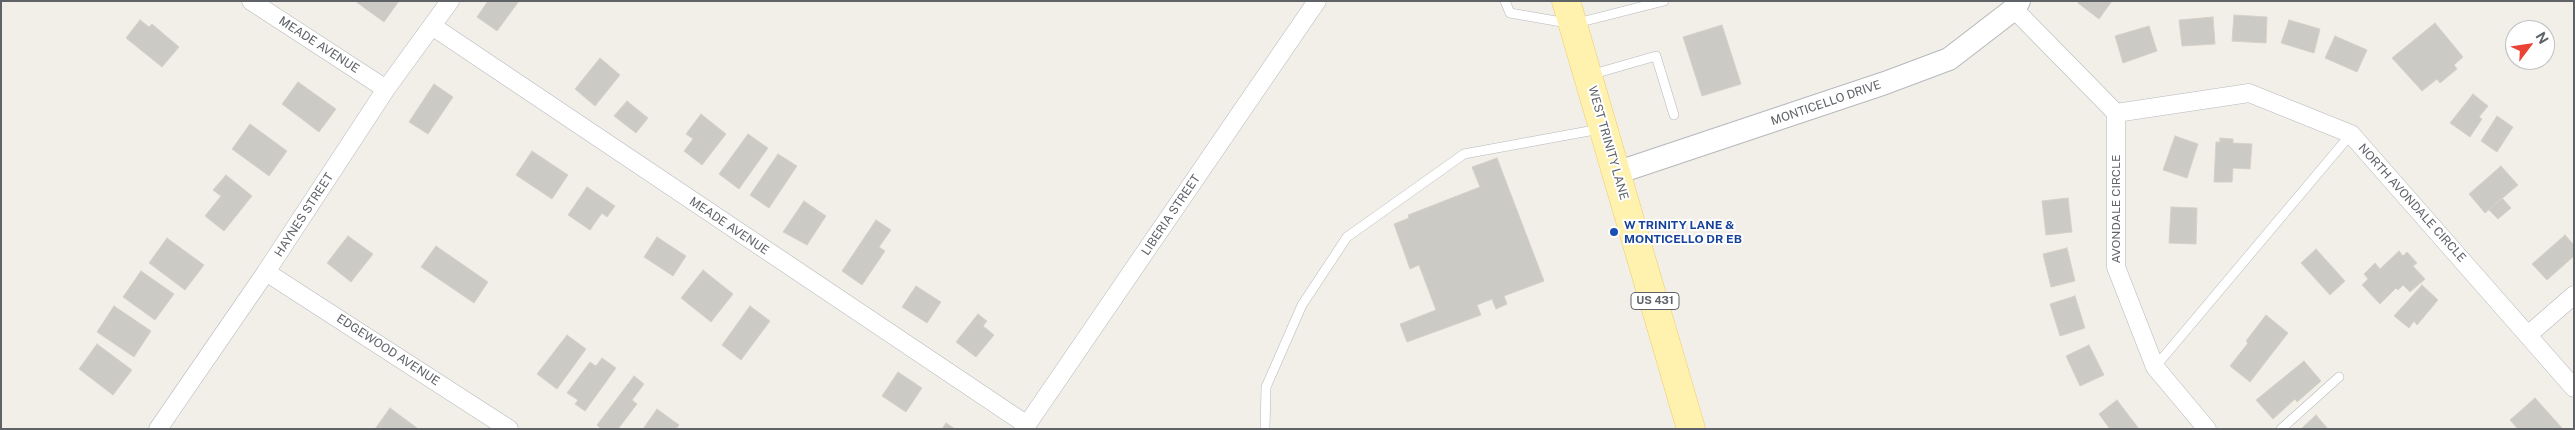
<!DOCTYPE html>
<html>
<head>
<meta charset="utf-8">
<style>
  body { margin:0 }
  #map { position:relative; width:2575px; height:430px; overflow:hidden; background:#f1efe8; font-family:"Public Sans",sans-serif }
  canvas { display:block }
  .frame { position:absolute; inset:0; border:2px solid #5f6368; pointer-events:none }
  .north { position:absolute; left:2505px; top:20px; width:50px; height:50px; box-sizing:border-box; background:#fff; border:1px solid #bfc1c3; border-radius:50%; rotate:59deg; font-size:14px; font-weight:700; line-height:20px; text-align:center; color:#5f6368 }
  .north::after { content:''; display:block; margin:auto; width:18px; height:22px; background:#ea4335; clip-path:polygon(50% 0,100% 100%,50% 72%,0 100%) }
</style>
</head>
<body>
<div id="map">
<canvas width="2575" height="430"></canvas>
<div class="frame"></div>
<div class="north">N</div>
</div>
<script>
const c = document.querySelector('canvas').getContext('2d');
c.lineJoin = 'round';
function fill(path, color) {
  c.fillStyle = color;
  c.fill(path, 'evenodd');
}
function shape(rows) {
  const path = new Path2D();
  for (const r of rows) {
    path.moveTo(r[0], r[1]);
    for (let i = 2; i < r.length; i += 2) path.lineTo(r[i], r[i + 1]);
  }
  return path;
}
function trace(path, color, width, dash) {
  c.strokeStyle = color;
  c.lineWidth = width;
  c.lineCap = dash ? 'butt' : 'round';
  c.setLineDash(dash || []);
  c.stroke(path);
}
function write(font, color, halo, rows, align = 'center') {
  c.font = font + ' "Public Sans",sans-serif';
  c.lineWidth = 4;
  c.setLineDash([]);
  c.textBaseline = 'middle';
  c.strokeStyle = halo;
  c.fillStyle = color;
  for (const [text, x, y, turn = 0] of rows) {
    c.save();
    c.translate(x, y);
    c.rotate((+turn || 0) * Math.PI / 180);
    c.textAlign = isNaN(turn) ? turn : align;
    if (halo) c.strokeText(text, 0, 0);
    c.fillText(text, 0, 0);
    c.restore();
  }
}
const building = shape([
  [355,1,399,1,384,22,355,1],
  [488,1,519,1,497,31,477,17,488,1],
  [2079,1,2112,1,2099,19,2078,3,2079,1],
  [2234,15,2267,17,2266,43,2232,41,2234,15],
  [2213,17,2215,44,2182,46,2179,20,2213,17],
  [140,20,149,27,152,24,179,47,162,67,126,38,140,20],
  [2289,20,2320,29,2314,53,2281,43,2289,20],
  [2435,23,2463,57,2454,65,2457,69,2440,83,2437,79,2422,91,2392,58,2435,23],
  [1722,25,1741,84,1702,96,1683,37,1722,25],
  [2149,26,2157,51,2123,63,2115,36,2149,26],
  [2335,36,2367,50,2357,72,2325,58,2335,36],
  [600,58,620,75,595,106,575,89,600,58],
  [298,82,336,109,319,132,282,104,298,82],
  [434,84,453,97,428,134,409,122,434,84],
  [2473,94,2488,106,2479,117,2482,119,2470,137,2450,123,2473,94],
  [627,101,648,118,636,133,614,116,627,101],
  [701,114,726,134,702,165,684,151,693,139,686,134,701,114],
  [2497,116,2513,127,2497,152,2481,141,2497,116],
  [250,124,287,151,269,176,232,149,250,124],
  [748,134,768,148,739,189,719,174,748,134],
  [2175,136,2198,144,2187,178,2163,170,2175,136],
  [2220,138,2233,139,2233,143,2252,144,2250,169,2233,168,2232,182,2214,182,2216,142,2220,142,2220,138],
  [532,151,568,175,552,199,516,175,532,151],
  [778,154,797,166,769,208,750,195,778,154],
  [1497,158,1544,281,1504,296,1507,304,1496,309,1492,299,1477,305,1481,315,1407,342,1400,324,1436,310,1419,265,1410,269,1394,224,1409,218,1408,215,1480,187,1472,167,1497,158],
  [2501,166,2518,185,2485,213,2469,194,2501,166],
  [226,175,252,196,224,231,205,216,221,196,213,190,226,175],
  [587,187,615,206,607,217,602,213,590,230,568,215,587,187],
  [2068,198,2072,232,2046,235,2042,201,2068,198],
  [2502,198,2511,208,2498,219,2489,210,2502,198],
  [804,201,826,216,807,245,783,232,804,201],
  [2171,207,2197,208,2196,244,2169,243,2171,207],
  [876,220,891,230,879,247,885,251,862,285,842,271,876,220],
  [2565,235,2574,245,2574,256,2547,280,2532,264,2565,235],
  [348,236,373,254,351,282,327,263,348,236],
  [657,237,686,256,673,276,644,257,657,237],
  [167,238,204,265,185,290,149,263,167,238],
  [436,246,488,282,474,303,421,267,436,246],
  [2067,248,2075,281,2051,287,2043,254,2067,248],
  [2316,249,2345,281,2330,295,2301,263,2316,249],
  [2399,251,2403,256,2407,252,2417,263,2413,266,2425,279,2410,292,2403,285,2398,290,2396,288,2380,304,2362,285,2368,279,2364,274,2375,263,2380,269,2399,251],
  [703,270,733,294,711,322,681,298,703,270],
  [141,271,174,294,155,320,123,297,141,271],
  [2422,285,2438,300,2417,325,2414,321,2409,328,2394,316,2422,285],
  [916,286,941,302,927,323,902,307,916,286],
  [2075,296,2085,328,2060,336,2050,304,2075,296],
  [114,306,151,331,134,357,97,332,114,306],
  [750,306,770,321,741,360,722,345,750,306],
  [978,314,987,321,983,326,994,335,976,357,956,342,978,314],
  [2266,315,2288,333,2250,382,2230,366,2248,343,2246,341,2266,315],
  [567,335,586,349,557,389,537,374,567,335],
  [97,344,132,370,113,395,79,369,97,344],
  [2089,345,2104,375,2080,386,2066,356,2089,345],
  [602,358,616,368,585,411,575,404,578,400,567,393,590,362,596,366,602,358],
  [2304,361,2321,381,2297,402,2295,399,2273,419,2256,400,2304,361],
  [898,372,922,388,906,412,882,396,898,372],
  [634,376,644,384,632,400,637,404,618,429,601,429,597,425,634,376],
  [2535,398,2562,428,2562,429,2518,429,2510,420,2535,398],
  [2117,400,2139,429,2110,429,2099,414,2117,400],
  [390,408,417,428,417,429,375,429,390,408],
  [657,409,679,425,676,429,643,429,657,409],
  [2316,415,2328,429,2301,429,2316,415],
  [946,423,955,429,942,429,946,423]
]);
fill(building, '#cccac5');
trace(building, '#d6d1c6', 1);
const service = shape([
  [1505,1,1510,13,1573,24,1664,1],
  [1590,75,1656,56,1674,115],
  [2155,367,2351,134],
  [1265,429,1266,387,1302,305,1347,237,1464,154,1600,129],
  [2281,429,2339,377]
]);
const minor = shape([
  [251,1,386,89],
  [2014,9,2116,113],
  [432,26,1027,425],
  [2116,113,2249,93,2351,134,2574,388],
  [2116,113,2116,267,2155,367,2207,429],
  [266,272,509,429],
  [2528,335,2574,295],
  [158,429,266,272,386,89,450,1],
  [1024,429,1317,1]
]);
const tertiary = shape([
  [1616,173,1885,83,1949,59,2014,9,2019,1]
]);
const primary = shape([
  [1566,1,1691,429]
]);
trace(service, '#b5b8bc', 10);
trace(minor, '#b5b8bc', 19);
trace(tertiary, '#b5b8bc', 24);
trace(primary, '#f2c960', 29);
trace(service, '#fff', 9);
trace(minor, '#fff', 18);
trace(tertiary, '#fff', 22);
trace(primary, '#fff2af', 28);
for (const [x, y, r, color] of [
  [1614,232,5,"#1a4fb4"]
]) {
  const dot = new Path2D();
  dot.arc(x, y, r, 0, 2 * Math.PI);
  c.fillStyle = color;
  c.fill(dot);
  trace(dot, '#fff', 2);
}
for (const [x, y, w] of [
  [1655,301,48]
]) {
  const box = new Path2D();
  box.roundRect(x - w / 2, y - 8.5, w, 17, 4);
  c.fillStyle = '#fff';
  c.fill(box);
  trace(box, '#5f6368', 1);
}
write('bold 11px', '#5f6368', null, [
  ["US 431",1655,301]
]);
write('12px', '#5f6368', '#fff', [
  ["MEADE AVENUE",319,45,33],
  ["MONTICELLO DRIVE",1826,103,-19],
  ["WEST TRINITY LANE",1608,143,74],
  ["NORTH AVONDALE CIRCLE",2412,203,48],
  ["AVONDALE CIRCLE",2116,209,-90],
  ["HAYNES STREET",304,215,-57],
  ["LIBERIA STREET",1171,215,-56],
  ["MEADE AVENUE",729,226,34],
  ["EDGEWOOD AVENUE",388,350,33]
]);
write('bold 12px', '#164399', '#fff', [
  ["W TRINITY LANE &",1624,225],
  ["MONTICELLO DR EB",1624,239]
], 'left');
</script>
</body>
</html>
